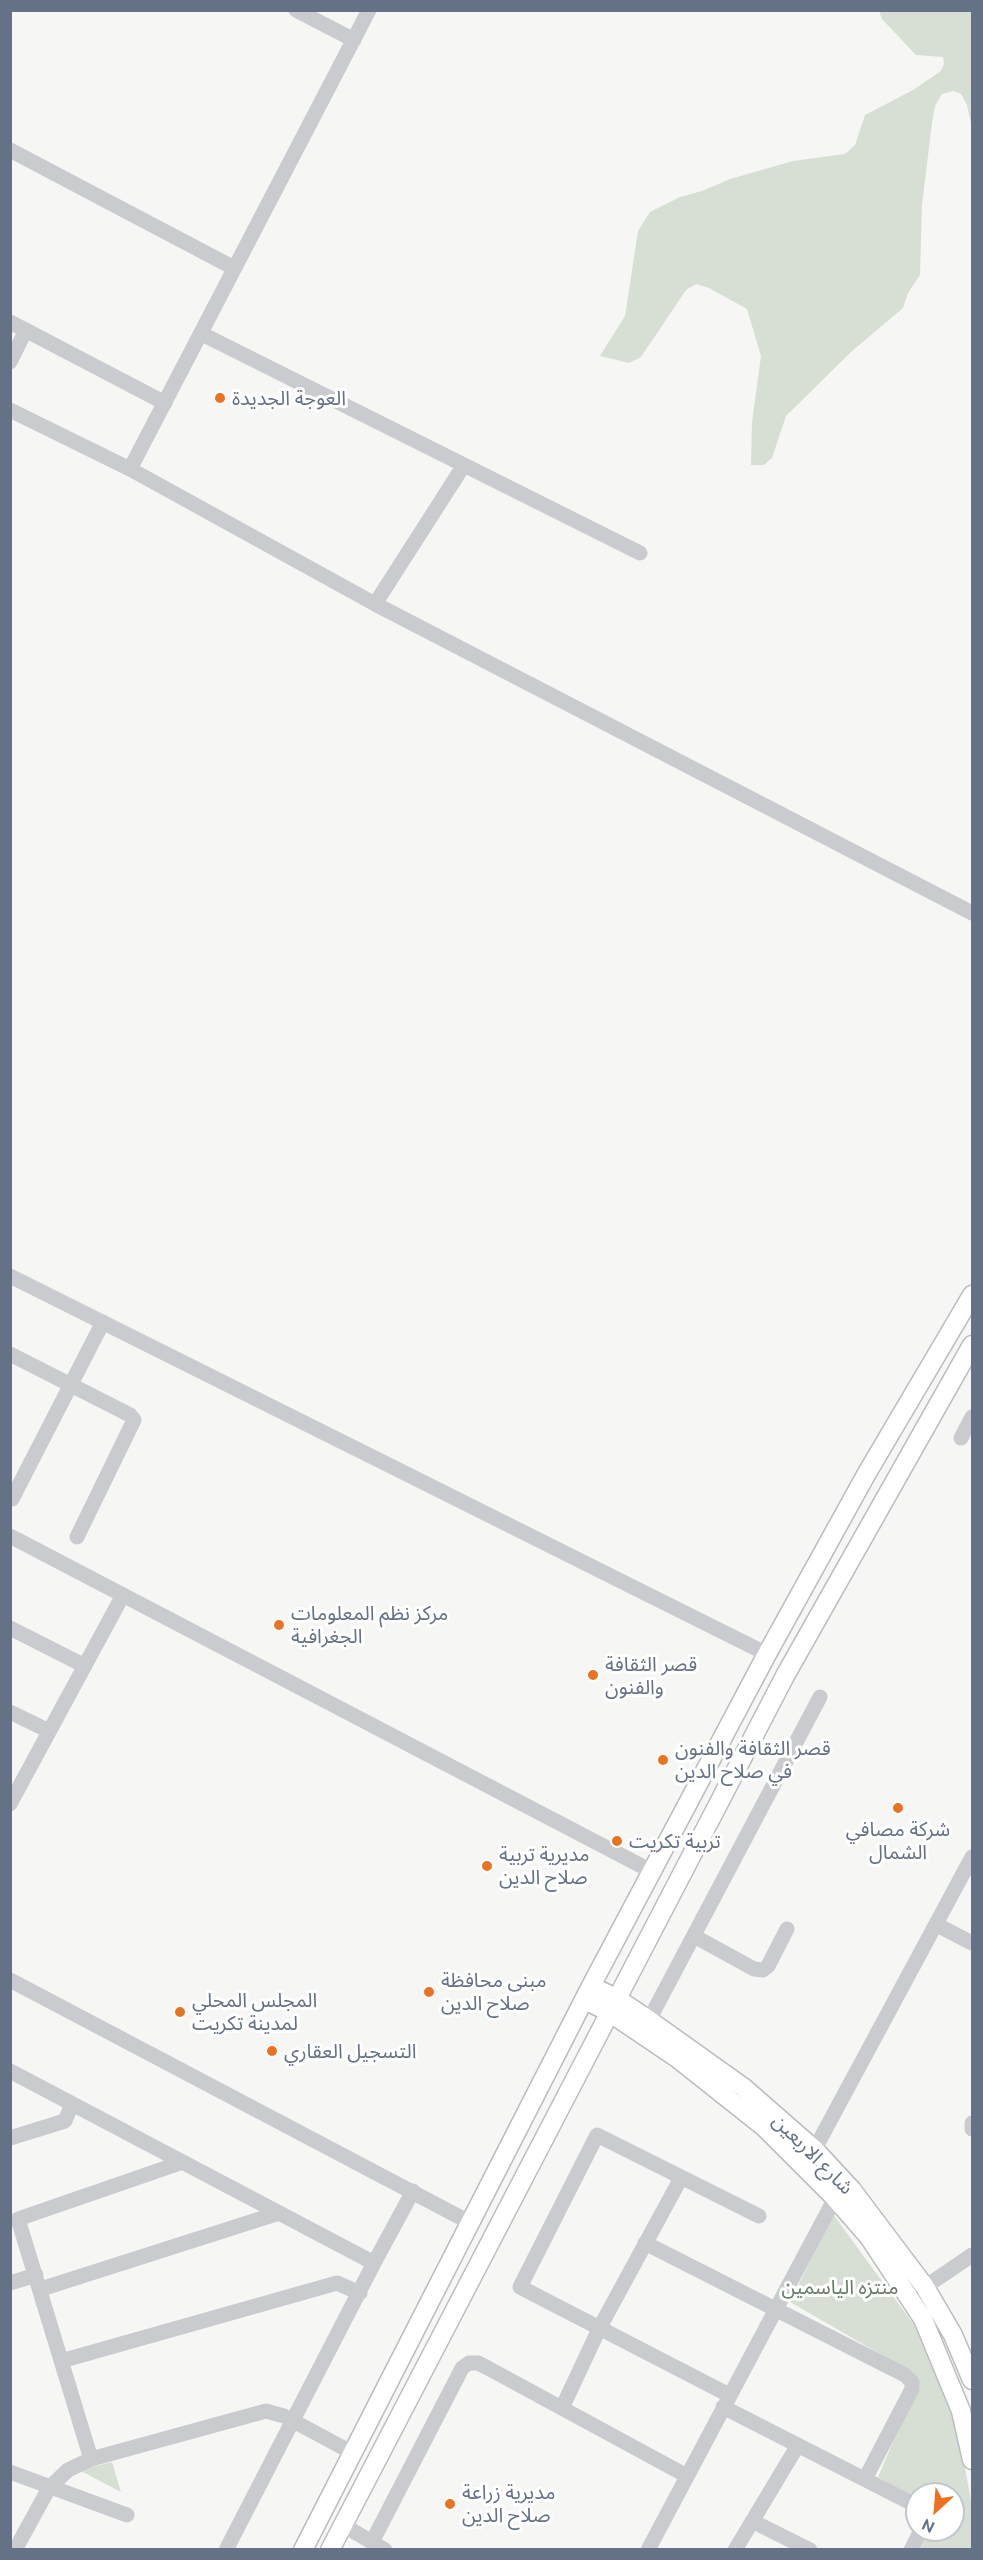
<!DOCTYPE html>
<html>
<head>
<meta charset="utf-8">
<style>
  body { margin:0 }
  #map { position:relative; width:983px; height:2560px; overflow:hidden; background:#f6f7f4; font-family:Ubuntu,sans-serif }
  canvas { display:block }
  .frame { position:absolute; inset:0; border:12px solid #657186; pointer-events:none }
  .north { position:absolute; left:905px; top:2482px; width:60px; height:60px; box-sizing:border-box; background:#fff; border:2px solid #c1c6cf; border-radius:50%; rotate:206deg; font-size:16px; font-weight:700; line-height:24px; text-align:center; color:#657186 }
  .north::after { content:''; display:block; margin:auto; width:21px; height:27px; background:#eb7220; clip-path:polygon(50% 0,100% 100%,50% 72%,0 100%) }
</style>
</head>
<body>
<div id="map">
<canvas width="983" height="2560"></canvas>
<div class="frame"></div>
<div class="north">N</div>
</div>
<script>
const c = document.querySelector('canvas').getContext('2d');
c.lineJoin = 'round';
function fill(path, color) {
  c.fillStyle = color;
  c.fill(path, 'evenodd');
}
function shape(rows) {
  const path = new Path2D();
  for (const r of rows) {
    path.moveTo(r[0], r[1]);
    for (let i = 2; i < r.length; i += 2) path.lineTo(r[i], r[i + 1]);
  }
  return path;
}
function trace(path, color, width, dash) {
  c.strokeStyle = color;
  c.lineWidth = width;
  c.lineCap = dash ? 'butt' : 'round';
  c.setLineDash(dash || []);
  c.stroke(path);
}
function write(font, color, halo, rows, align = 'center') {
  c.font = font + ' Ubuntu,"Noto Sans Arabic",sans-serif';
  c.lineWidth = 6;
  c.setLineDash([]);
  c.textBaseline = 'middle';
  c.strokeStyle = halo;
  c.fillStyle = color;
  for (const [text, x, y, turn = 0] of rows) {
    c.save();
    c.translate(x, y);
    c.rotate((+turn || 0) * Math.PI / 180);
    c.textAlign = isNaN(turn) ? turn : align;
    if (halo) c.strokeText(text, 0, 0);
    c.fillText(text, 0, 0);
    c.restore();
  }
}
fill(shape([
  [879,11,972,11,972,128,967,105,961,94,953,91,942,94,935,106,932,123,922,205,920,275,908,293,903,308,851,352,786,416,772,458,764,465,751,465,752,422,761,356,747,309,709,288,696,284,686,290,641,357,629,363,600,356,625,316,638,231,650,212,680,197,702,191,730,179,793,161,845,154,855,145,865,115,913,90,941,71,944,64,943,57,916,55,882,19],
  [833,2214,914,2325,957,2425,972,2506,972,2549,920,2549,930,2530,953,2530,953,2494,917,2494,917,2501,878,2477,919,2381,887,2358,790,2302],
  [112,2462,121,2492,79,2470]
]), '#d7dfd4');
const major = shape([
  [591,1986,616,1998,649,2020,743,2087,815,2150,852,2190,925,2287,953,2335,972,2380],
  [585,2000,609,2012,677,2058,764,2127,835,2198,869,2237,923,2319,961,2411,972,2460],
  [303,2550,591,1986,767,1654,867,1473,972,1295],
  [330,2550,786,1674,972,1345]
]);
trace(major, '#b9bcc0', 21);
trace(shape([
  [296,10,354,40],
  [10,150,234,268],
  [10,322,165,403],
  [202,334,640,553],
  [10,362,26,330],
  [10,410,130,469,375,604,972,913],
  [130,469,369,10],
  [375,604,464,465],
  [10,1276,767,1654],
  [10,1354,130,1415,134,1420,77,1537],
  [961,1438,972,1417],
  [12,1499,103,1322],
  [10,1536,653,1872],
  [10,1628,85,1666],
  [10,1712,49,1731],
  [10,1804,123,1595],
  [937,1925,972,1943],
  [694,1936,754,1969,763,1970,768,1966,787,1929],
  [10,1980,471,2223],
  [649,2020,820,1697],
  [10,2071,374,2263,226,2550],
  [972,2123,972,2129],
  [10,2138,65,2121,72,2104],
  [810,2158,972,1857],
  [645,2243,905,2375,912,2382,912,2389,865,2479],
  [374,2263,413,2191],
  [10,2283,36,2275],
  [925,2287,972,2255],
  [41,2289,279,2213],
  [61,2361,337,2283,360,2293],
  [729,2395,520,2287,597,2135,759,2216],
  [723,2407,917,2506],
  [562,2408,600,2327,681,2178],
  [91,2459,18,2219,183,2162],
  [10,2472,127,2515],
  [752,2521,810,2550],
  [343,2525,385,2550],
  [372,2542,458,2376,462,2368,469,2363,478,2363,486,2367,687,2476],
  [15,2550,49,2488,68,2470,91,2459,266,2411,284,2416,351,2452],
  [648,2550,835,2198],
  [735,2550,798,2445],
  [911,2550,921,2530]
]), '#c9cbcf', 15);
trace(major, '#fff', 18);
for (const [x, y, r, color] of [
  [220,398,6,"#eb7220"],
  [279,1625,6,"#eb7220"],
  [593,1675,6,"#eb7220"],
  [663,1760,6,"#eb7220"],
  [898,1808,6,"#eb7220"],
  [617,1841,6,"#eb7220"],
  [487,1866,6,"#eb7220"],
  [429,1992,6,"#eb7220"],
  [180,2012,6,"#eb7220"],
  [272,2051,6,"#eb7220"],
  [450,2504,6,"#eb7220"]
]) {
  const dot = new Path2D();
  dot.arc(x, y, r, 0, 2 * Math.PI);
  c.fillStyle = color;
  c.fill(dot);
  trace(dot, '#fff', 2);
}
write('20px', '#657186', '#fff', [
  ["العوجة الجديدة",232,398],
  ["مركز نظم المعلومات",291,1613],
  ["الجغرافية",291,1636],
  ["قصر الثقافة",605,1664],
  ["والفنون",605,1687],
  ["قصر الثقافة والفنون",675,1748],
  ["في صلاح الدين",675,1771],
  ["شركة مصافي",898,1829,"center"],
  ["الشمال",898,1852,"center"],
  ["تربية تكريت",629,1841],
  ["مديرية تربية",499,1854],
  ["صلاح الدين",499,1877],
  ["مبنى محافظة",441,1980],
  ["صلاح الدين",441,2003],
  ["المجلس المحلي",192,2000],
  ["لمدينة تكريت",192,2023],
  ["التسجيل العقاري",284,2051],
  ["مديرية زراعة",462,2492],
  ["صلاح الدين",462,2515]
], 'left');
write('20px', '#657186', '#fff', [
  ["شارع الاربعين",813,2154,45]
]);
write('20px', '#647d64', '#fff', [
  ["منتزه الياسمين",840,2287]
]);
</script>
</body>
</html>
